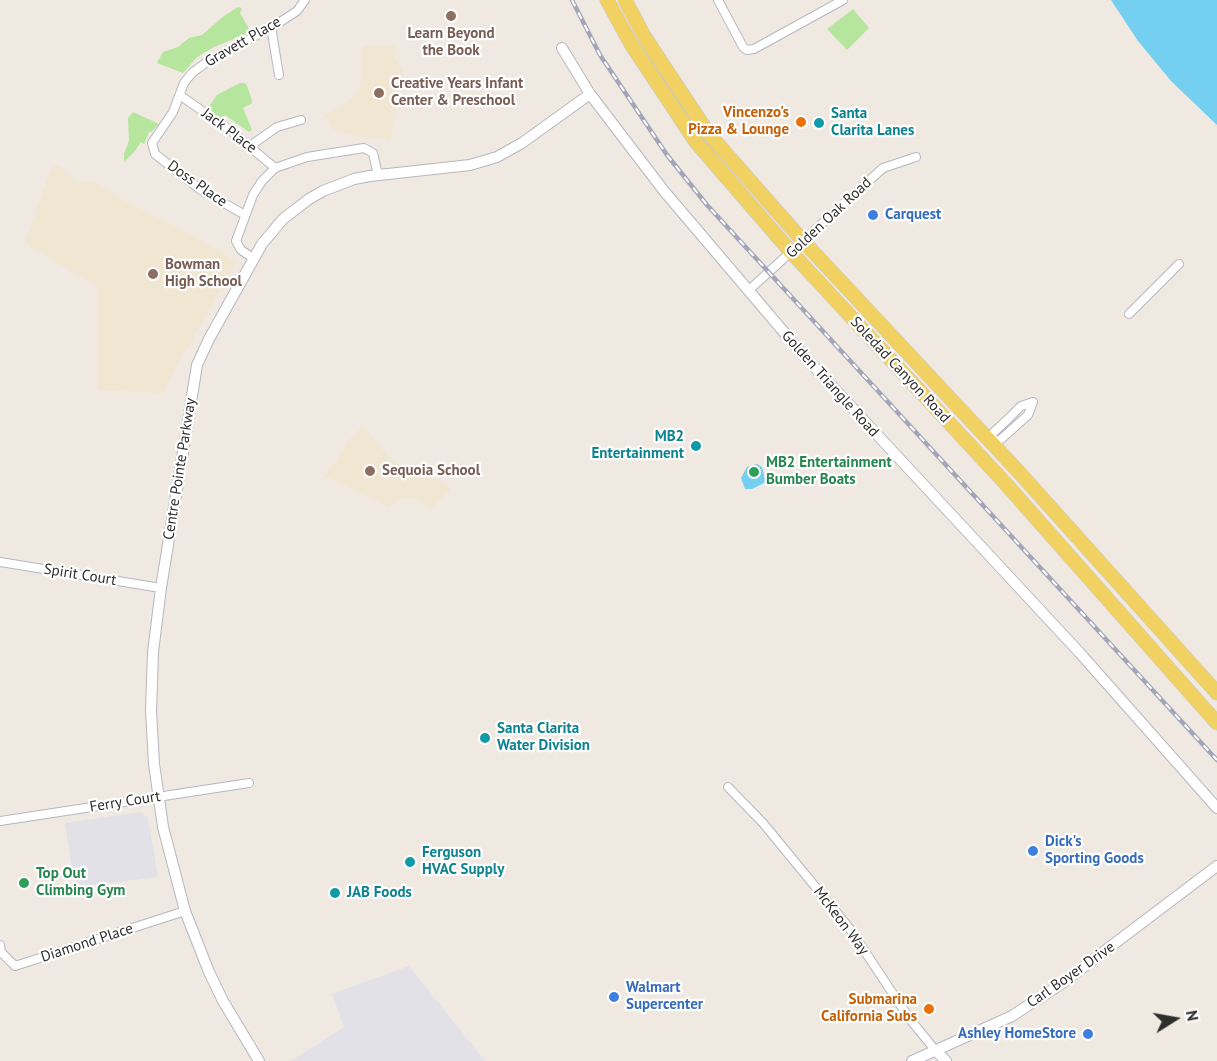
<!DOCTYPE html>
<html>
<head>
<meta charset="utf-8">
<style>
  body { margin:0 }
  #map { position:relative; width:1217px; height:1061px; overflow:hidden; background:#efe9e1; font-family:"PT Sans",sans-serif }
  canvas { display:block }
  .north { position:absolute; left:1145px; top:989px; width:60px; height:60px; -webkit-text-stroke:4px #fff; paint-order:stroke; rotate:79deg; font-size:16px; font-weight:700; line-height:24px; text-align:center; color:#2e2e2e }
  .north::after { content:''; display:block; margin:auto; width:21px; height:27px; background:#2e2e2e; clip-path:polygon(50% 0,100% 100%,50% 72%,0 100%) }
</style>
</head>
<body>
<div id="map">
<canvas width="1217" height="1061"></canvas>
<div class="north">N</div>
</div>
<script>
const c = document.querySelector('canvas').getContext('2d');
c.lineJoin = 'round';
function fill(path, color) {
  c.fillStyle = color;
  c.fill(path, 'evenodd');
}
function shape(rows) {
  const path = new Path2D();
  for (const r of rows) {
    path.moveTo(r[0], r[1]);
    for (let i = 2; i < r.length; i += 2) path.lineTo(r[i], r[i + 1]);
  }
  return path;
}
function trace(path, color, width, dash) {
  c.strokeStyle = color;
  c.lineWidth = width;
  c.lineCap = dash ? 'butt' : 'round';
  c.setLineDash(dash || []);
  c.stroke(path);
}
function write(font, color, halo, rows, align = 'center') {
  c.font = font + ' "PT Sans",sans-serif';
  c.lineWidth = 4.5;
  c.setLineDash([]);
  c.textBaseline = 'middle';
  c.strokeStyle = halo;
  c.fillStyle = color;
  for (const [text, x, y, turn = 0] of rows) {
    c.save();
    c.translate(x, y);
    c.rotate((+turn || 0) * Math.PI / 180);
    c.textAlign = isNaN(turn) ? turn : align;
    if (halo) c.strokeText(text, 0, 0);
    c.fillText(text, 0, 0);
    c.restore();
  }
}
fill(shape([
  [141,812,148,818,158,877,75,887,65,823],
  [409,966,485,1061,291,1061,344,1027,332,994]
]), '#e3e1e8');
fill(shape([
  [394,45,395,57,403,72,390,140,349,135,333,129,325,115,342,106,360,91,363,46],
  [59,166,77,183,92,181,104,187,119,198,189,233,236,262,162,393,98,390,98,287,25,243,52,167],
  [363,426,392,461,403,467,447,484,450,490,431,509,420,500,408,497,398,500,388,507,325,476,342,453,345,447,343,446]
]), '#f0e6d1');
fill(shape([
  [238,7,242,8,240,13,251,32,214,47,202,54,196,58,183,73,157,63,163,52,178,47,189,38,202,35,224,16],
  [853,9,869,28,847,50,827,29],
  [240,83,245,83,247,86,251,97,252,103,243,108,252,130,249,132,225,115,222,119,208,108,217,95],
  [133,112,159,124,151,132,149,132,144,144,141,142,135,151,124,162,124,154,129,141,128,118]
]), '#b6e59e');
fill(shape([
  [1111,0,1217,0,1217,125,1171,81,1138,41],
  [757,464,762,467,766,482,752,489,745,489,741,478,747,467]
]), '#75cff0');
const minor = shape([
  [718,0,743,47,747,50,754,49,843,0],
  [271,27,279,75],
  [181,96,231,131,275,168],
  [250,146,277,127,301,120],
  [245,215,201,190,155,154,152,143,173,112,184,83,192,73,208,61,274,26,297,11,305,0],
  [253,258,241,250,236,241,253,195,262,181,275,168,307,157,364,148,373,153,378,175],
  [749,290,883,168,916,157],
  [1129,314,1179,264],
  [1033,402,1028,415,1000,440,991,441,993,433,1009,418,1021,406,1033,402],
  [0,562,161,588],
  [728,787,763,823,850,929,909,1018,935,1050],
  [0,821,249,783],
  [0,945,1,952,15,966,185,911]
]);
const tertiary = shape([
  [562,48,590,94,664,191,805,357,1079,652,1217,808],
  [935,1050,946,1061],
  [259,1061,223,1001,209,972,185,911,163,827,154,764,151,711,153,652,161,588,197,365,209,339,262,244,283,219,309,199,323,191,354,179,370,176,470,165,497,157,522,143,590,94],
  [912,1061,1012,1016,1061,984,1217,866]
]);
const primary = shape([
  [607,0,631,44,696,142,791,252,1005,483,1217,723],
  [625,0,644,36,708,133,803,241,1017,470,1217,693]
]);
trace(minor, '#b4b7c1', 10);
trace(tertiary, '#b4b7c1', 12);
trace(primary, '#c9c9c9', 15);
trace(minor, '#fff', 8);
trace(tertiary, '#fff', 10);
trace(primary, '#f2d163', 14);
const rail = shape([
  [572,0,600,55,667,155,707,205,1217,760]
]);
trace(rail, '#a3a6b8', 4.5);
trace(rail, '#fff', 2, [7]);
for (const [x, y, r, color] of [
  [451,16,6,"#8d6e63"],
  [379,93,6,"#8d6e63"],
  [801,122,6,"#e8710a"],
  [819,123,6,"#0f9aa8"],
  [873,215,6,"#3f7fe0"],
  [153,274,6,"#8d6e63"],
  [696,446,6,"#0f9aa8"],
  [370,471,6,"#8d6e63"],
  [754,472,6,"#2e9e5b"],
  [485,738,6,"#0f9aa8"],
  [1033,851,6,"#3f7fe0"],
  [410,862,6,"#0f9aa8"],
  [24,883,6,"#2e9e5b"],
  [335,893,6,"#0f9aa8"],
  [614,997,6,"#3f7fe0"],
  [929,1009,6,"#e8710a"],
  [1088,1034,6,"#3f7fe0"]
]) {
  const dot = new Path2D();
  dot.arc(x, y, r, 0, 2 * Math.PI);
  c.fillStyle = color;
  c.fill(dot);
  trace(dot, '#fff', 2);
}
write('bold 15px', '#785e54', '#fff', [
  ["Learn Beyond",451,34,"center"],
  ["the Book",451,51,"center"],
  ["Creative Years Infant",391,84],
  ["Center & Preschool",391,101],
  ["Bowman",165,265],
  ["High School",165,282],
  ["Sequoia School",382,471]
], 'left');
write('15px', '#2e2e2e', '#fff', [
  ["Gravett Place",243,42,-30],
  ["Jack Place",229,131,37],
  ["Doss Place",197,184,35],
  ["Golden Oak Road",829,218,-43],
  ["Soledad Canyon Road",900,370,47],
  ["Golden Triangle Road",830,384,48],
  ["Centre Pointe Parkway",180,469,-81],
  ["Spirit Court",80,575,9],
  ["Ferry Court",125,802,-9],
  ["McKeon Way",841,921,53],
  ["Diamond Place",87,943,-18],
  ["Carl Boyer Drive",1071,975,-35]
]);
write('bold 15px', '#c56008', '#fff', [
  ["Vincenzo's",789,113],
  ["Pizza & Lounge",789,130],
  ["Submarina",917,1000],
  ["California Subs",917,1017]
], 'right');
write('bold 15px', '#0d838f', '#fff', [
  ["Santa",831,114],
  ["Clarita Lanes",831,131],
  ["MB2",684,437,"right"],
  ["Entertainment",684,454,"right"],
  ["Santa Clarita",497,729],
  ["Water Division",497,746],
  ["Ferguson",422,853],
  ["HVAC Supply",422,870],
  ["JAB Foods",347,893]
], 'left');
write('bold 15px', '#366cbe', '#fff', [
  ["Carquest",885,215],
  ["Dick's",1045,842],
  ["Sporting Goods",1045,859],
  ["Walmart",626,988],
  ["Supercenter",626,1005],
  ["Ashley HomeStore",1076,1034,"right"]
], 'left');
write('bold 15px', '#27864d', '#fff', [
  ["MB2 Entertainment",766,463],
  ["Bumber Boats",766,480],
  ["Top Out",36,874],
  ["Climbing Gym",36,891]
], 'left');
</script>
</body>
</html>
